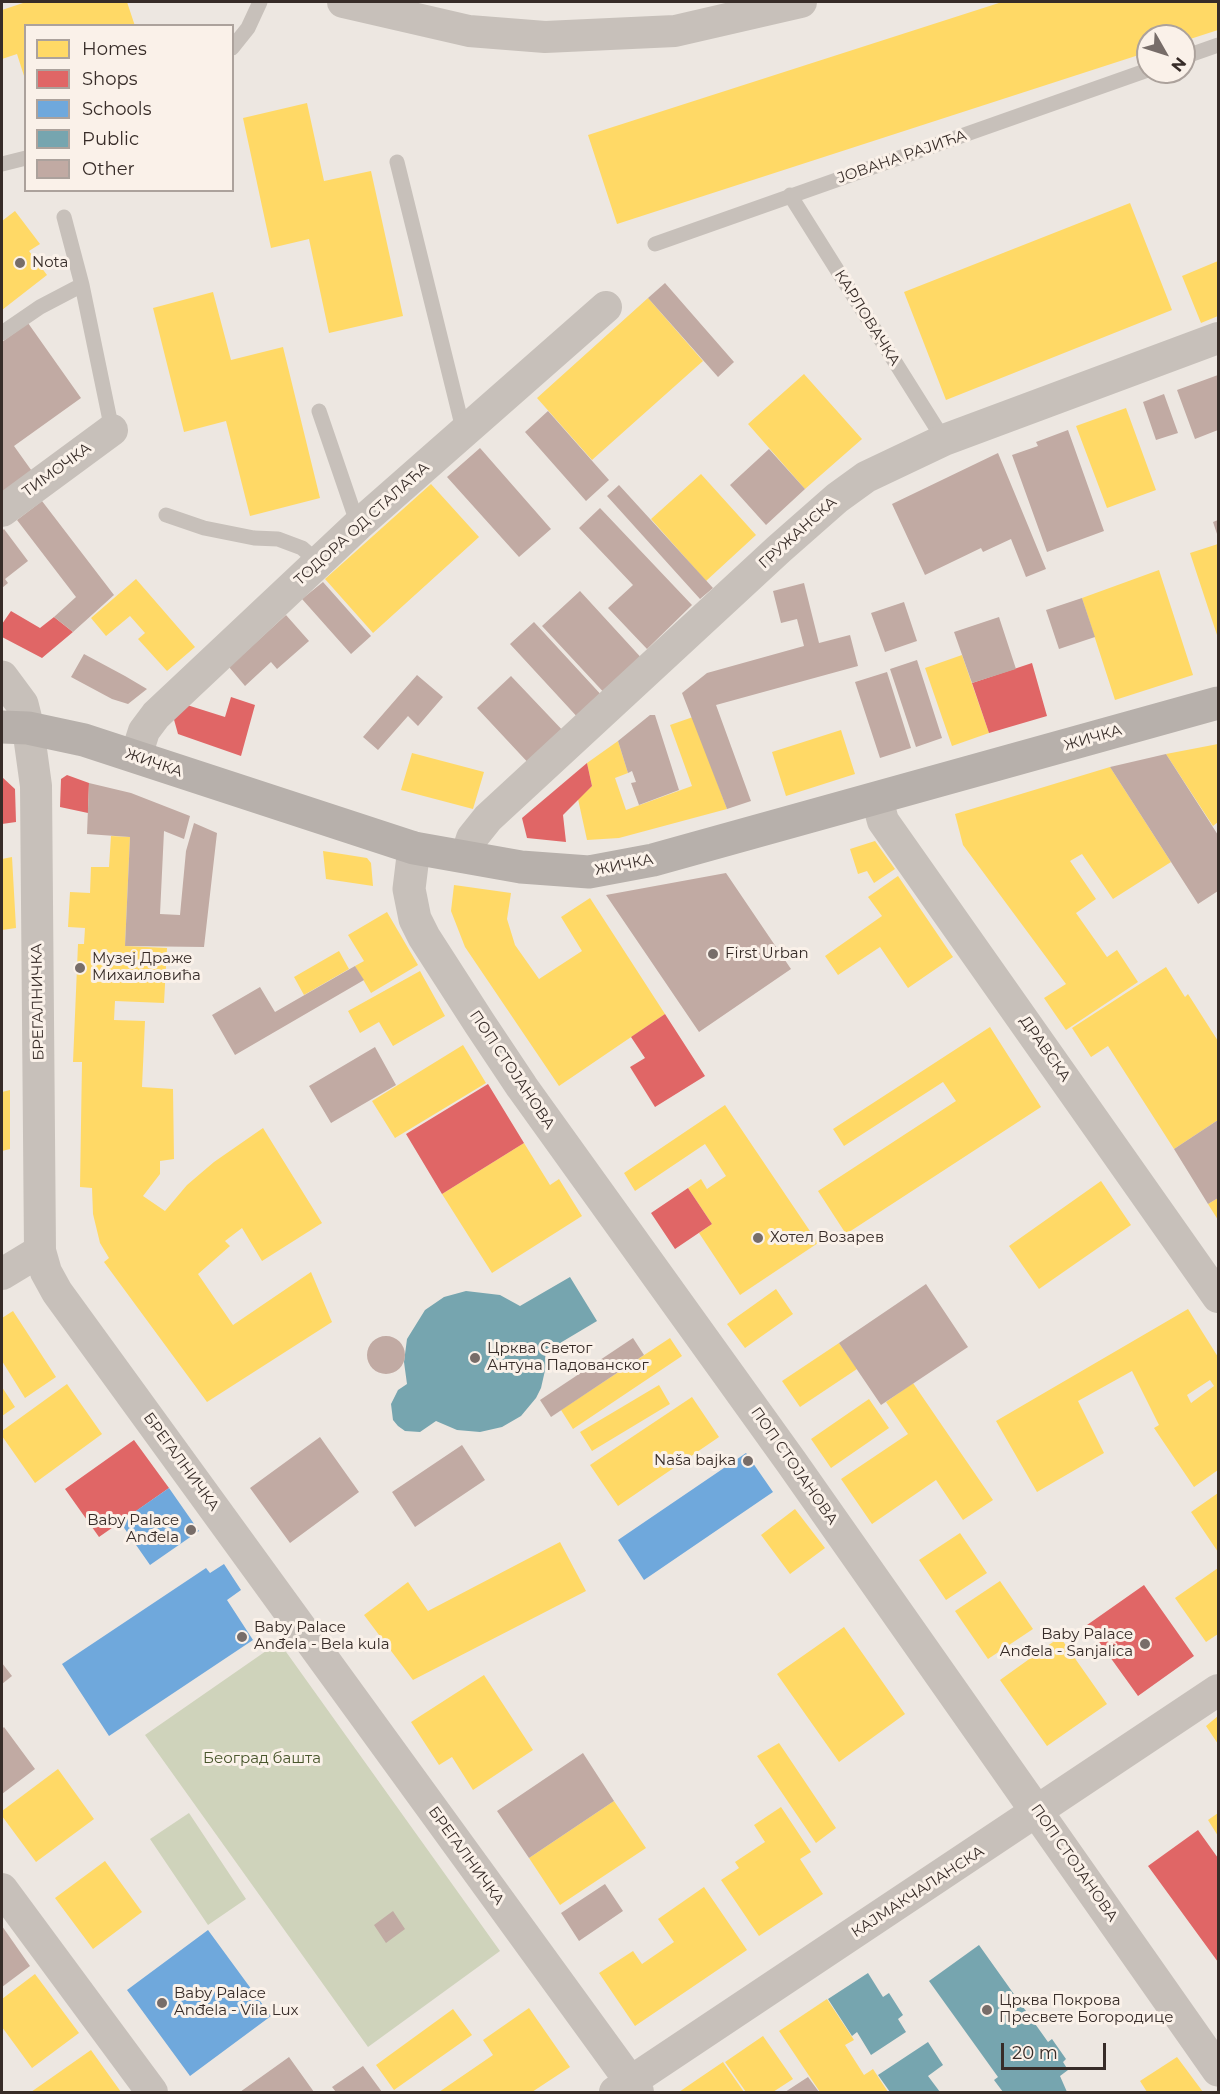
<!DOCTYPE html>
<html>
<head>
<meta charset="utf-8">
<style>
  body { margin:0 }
  #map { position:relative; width:1220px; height:2094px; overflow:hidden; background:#ede7e1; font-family:Montserrat,sans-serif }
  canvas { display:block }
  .frame { position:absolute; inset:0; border:3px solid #372c28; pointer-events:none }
  .legend { position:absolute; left:24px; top:24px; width:210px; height:168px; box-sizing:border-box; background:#faf1e9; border:2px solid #aca29c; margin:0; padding:8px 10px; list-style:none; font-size:18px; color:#372c28 }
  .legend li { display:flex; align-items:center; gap:12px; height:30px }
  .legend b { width:30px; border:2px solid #aca29c }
  .north { position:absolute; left:1136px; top:24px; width:60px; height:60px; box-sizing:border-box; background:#faf1e9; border:2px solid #aca29c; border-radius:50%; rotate:129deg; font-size:16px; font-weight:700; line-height:24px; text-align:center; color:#372c28 }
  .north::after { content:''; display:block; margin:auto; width:21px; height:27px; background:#776d69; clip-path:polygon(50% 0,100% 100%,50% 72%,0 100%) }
  .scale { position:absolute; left:1001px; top:2043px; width:105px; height:27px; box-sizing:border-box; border:3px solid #372c28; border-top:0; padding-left:8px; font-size:18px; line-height:21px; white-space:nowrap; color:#372c28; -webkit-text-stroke:4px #faf1e9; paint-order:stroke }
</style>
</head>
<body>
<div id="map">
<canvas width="1220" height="2094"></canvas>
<div class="frame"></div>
<ul class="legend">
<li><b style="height:16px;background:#ffd966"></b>Homes</li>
<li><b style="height:16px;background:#e06666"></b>Shops</li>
<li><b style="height:16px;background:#6fa8dc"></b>Schools</li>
<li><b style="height:16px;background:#76a5af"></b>Public</li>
<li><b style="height:16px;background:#c1aaa3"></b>Other</li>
</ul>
<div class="north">N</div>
<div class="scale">20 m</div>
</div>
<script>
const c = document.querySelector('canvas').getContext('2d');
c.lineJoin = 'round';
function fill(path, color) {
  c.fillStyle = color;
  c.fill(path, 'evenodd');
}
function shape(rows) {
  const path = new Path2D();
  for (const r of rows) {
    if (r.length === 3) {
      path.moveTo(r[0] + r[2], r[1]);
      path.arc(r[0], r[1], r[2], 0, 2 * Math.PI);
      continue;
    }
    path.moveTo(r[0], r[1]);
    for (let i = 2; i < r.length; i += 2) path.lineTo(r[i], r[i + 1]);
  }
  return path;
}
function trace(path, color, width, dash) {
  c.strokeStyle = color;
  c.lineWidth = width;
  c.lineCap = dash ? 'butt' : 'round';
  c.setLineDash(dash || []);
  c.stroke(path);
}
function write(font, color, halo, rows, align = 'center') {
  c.font = font + ' Montserrat,sans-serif';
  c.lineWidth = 6;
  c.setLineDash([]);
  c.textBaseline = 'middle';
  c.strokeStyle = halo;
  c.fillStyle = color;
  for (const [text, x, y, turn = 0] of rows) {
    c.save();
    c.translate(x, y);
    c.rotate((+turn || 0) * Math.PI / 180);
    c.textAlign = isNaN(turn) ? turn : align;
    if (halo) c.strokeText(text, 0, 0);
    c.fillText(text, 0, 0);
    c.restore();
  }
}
fill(shape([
  [279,1642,500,1951,368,2047,145,1735],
  [189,1813,246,1899,208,1925,150,1839]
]), '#cfd3bb');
fill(shape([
  [26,2,127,2,135,26,26,26,25,79,17,54,2,59,2,10],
  [1002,2,1218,2,1218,30,1184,41,1184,36,1148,36,1148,52,617,224,588,135],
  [307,103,324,181,371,171,403,316,329,333,309,239,271,248,243,118],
  [1130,203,1172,310,946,400,904,292],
  [15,211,40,244,29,251,47,275,2,310,2,221],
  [1218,261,1218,316,1201,323,1182,276],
  [213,292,231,360,283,347,320,498,250,516,226,421,184,432,153,308],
  [648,298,703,361,592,460,537,398],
  [804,374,862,439,805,489,748,424],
  [1126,408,1156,490,1107,508,1076,426],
  [701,474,756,535,706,581,651,519],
  [431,484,479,537,373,633,325,579],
  [1218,544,1218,634,1217,635,1190,553],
  [1159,570,1193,675,1115,700,1082,598],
  [136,579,195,647,167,671,138,639,145,633,130,616,106,636,91,618],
  [962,655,989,733,952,746,925,668],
  [693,717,727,809,619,838,587,840,578,799,592,786,587,763,618,741,628,773,615,778,626,810,692,786,670,725],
  [841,730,855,774,786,796,772,752],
  [1218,744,1218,822,1213,826,1166,754],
  [412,753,484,772,473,809,401,790],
  [1110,767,1171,862,1113,899,1082,854,1070,861,1096,899,1076,913,1107,957,1117,950,1138,982,1066,1030,1044,998,1066,984,963,845,955,814],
  [111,836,130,837,125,946,167,948,164,1003,115,1001,114,1020,145,1021,142,1087,173,1089,174,1159,160,1161,160,1174,143,1196,165,1211,187,1185,214,1162,263,1128,322,1223,262,1261,242,1228,225,1241,230,1246,198,1274,233,1325,311,1272,332,1322,207,1402,104,1262,109,1258,100,1243,93,1214,92,1188,80,1187,82,1062,73,1062,78,944,84,944,85,928,68,927,70,892,90,893,91,867,109,867],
  [875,841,895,869,874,883,867,871,858,874,850,849],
  [323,851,367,858,371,863,373,886,326,879],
  [12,857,16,928,2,930,2,859],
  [898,876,953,957,908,988,880,947,838,975,825,956,882,916,868,897],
  [454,885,511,893,507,919,515,945,539,979,582,951,561,917,590,898,665,1014,559,1086,465,947,451,911],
  [387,912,418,965,371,993,355,966,364,961,348,935],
  [339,951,349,969,304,995,294,977],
  [1166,967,1185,997,1188,994,1218,1041,1218,1120,1174,1149,1108,1046,1091,1057,1072,1028],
  [420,971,445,1016,393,1046,379,1022,360,1033,348,1011],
  [990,1027,1041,1107,846,1234,818,1191,956,1101,943,1082,844,1146,833,1129],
  [463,1045,486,1083,395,1138,372,1101],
  [10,1090,10,1149,2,1151,2,1092],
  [725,1105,818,1243,740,1295,699,1233,712,1224,688,1188,701,1179,707,1189,726,1176,705,1144,635,1191,624,1173],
  [524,1143,550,1185,559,1179,582,1216,492,1273,442,1194],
  [1101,1181,1131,1225,1039,1289,1009,1246],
  [1218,1198,1218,1220,1208,1204],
  [776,1289,793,1314,745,1348,727,1324],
  [1188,1309,1218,1357,1218,1470,1194,1487,1154,1428,1159,1425,1132,1371,1078,1401,1104,1453,1037,1492,996,1421],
  [1210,1380,1214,1386,1191,1403,1187,1395],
  [13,1311,56,1377,25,1398,2,1361,2,1318],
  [670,1338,682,1356,573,1429,561,1410],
  [839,1343,857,1369,800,1407,782,1381],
  [913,1383,993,1500,963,1520,936,1480,872,1524,841,1479,908,1434,886,1402],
  [67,1384,102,1434,35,1483,2,1436,2,1431],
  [659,1385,670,1404,592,1451,580,1432],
  [2,1387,15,1407,2,1416],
  [692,1397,719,1437,618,1506,590,1465],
  [869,1399,889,1428,831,1468,811,1439],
  [1218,1493,1218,1552,1191,1512],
  [795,1509,825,1548,790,1574,761,1535],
  [960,1533,987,1573,946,1600,919,1560],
  [560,1542,586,1591,413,1680,364,1615,408,1582,428,1611],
  [1218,1568,1218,1634,1206,1642,1175,1598],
  [1000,1581,1033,1629,988,1659,955,1611],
  [844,1627,905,1714,839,1762,777,1674],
  [1060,1637,1107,1704,1047,1746,1000,1680],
  [484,1675,533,1750,473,1790,452,1757,439,1765,411,1722],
  [1218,1716,1218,1744,1206,1726],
  [779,1743,836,1828,816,1843,757,1756],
  [58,1769,94,1819,36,1862,2,1816,2,1811],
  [614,1801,646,1848,560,1905,529,1858],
  [781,1807,811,1852,800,1859,823,1894,759,1936,721,1880,739,1868,735,1862,765,1842,754,1825],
  [1218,1813,1218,1836,1208,1820],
  [105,1861,142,1912,93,1949,55,1898],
  [704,1887,747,1950,635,2026,599,1973,633,1951,642,1964,674,1942,658,1919],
  [35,1974,79,2033,32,2068,2,2027,2,1999],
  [827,1999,854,2040,845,2045,864,2075,873,2069,888,2092,820,2092,779,2031],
  [529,2008,570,2067,532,2092,439,2092,493,2055,483,2040],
  [453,2009,472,2035,394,2090,376,2065],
  [763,2036,793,2079,773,2092,746,2092,725,2062],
  [91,2050,121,2092,31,2092],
  [1177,2057,1203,2092,1147,2092,1140,2081],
  [723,2062,744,2092,679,2092,695,2081]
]), '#ffd966');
fill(shape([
  [11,611,40,628,54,617,73,632,42,658,2,637,2,624],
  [1032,663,1047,716,989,733,972,683],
  [231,697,255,705,241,756,178,734,173,716,187,705,225,717],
  [587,763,592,786,563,815,566,842,527,838,522,818],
  [67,775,89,783,88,813,60,807,61,779],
  [2,777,15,789,16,822,2,824],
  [665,1014,705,1076,655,1107,630,1067,645,1058,631,1037],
  [488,1084,524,1143,442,1194,406,1134],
  [688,1188,712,1224,675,1249,651,1213],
  [134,1440,169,1488,99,1537,65,1489],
  [1144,1585,1194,1656,1138,1696,1087,1625],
  [1198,1830,1218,1858,1218,1962,1148,1866]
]), '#e06666');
fill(shape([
  [746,1453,773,1492,644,1580,618,1540],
  [169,1488,199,1531,150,1565,120,1522],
  [224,1564,241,1590,227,1600,253,1640,109,1736,62,1664,206,1568,210,1573],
  [208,1930,271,2016,190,2076,127,1990]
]), '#6fa8dc');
fill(shape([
  [570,1277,597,1321,545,1352,546,1366,541,1388,536,1398,521,1416,502,1427,480,1432,457,1430,436,1421,420,1432,405,1431,398,1426,393,1420,391,1404,398,1390,407,1384,404,1362,407,1339,425,1310,444,1297,466,1291,500,1295,520,1306],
  [979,1945,1048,2042,1052,2039,1066,2059,1063,2062,1068,2070,1060,2076,1067,2092,1003,2092,994,2080,998,2077,929,1981],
  [868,1973,883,1997,889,1993,903,2015,898,2019,906,2032,871,2055,857,2032,852,2036,828,1999],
  [928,2042,943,2065,928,2076,940,2092,890,2092,878,2075]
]), '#76a5af');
fill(shape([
  [665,283,734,362,718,377,648,298],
  [28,323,81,398,14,446,34,474,2,497,2,342],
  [1218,375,1218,430,1195,439,1177,390],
  [1164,394,1178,433,1156,440,1143,402],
  [548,411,609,480,586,501,525,432],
  [1068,430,1104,531,1047,552,1012,455,1038,446,1036,442],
  [480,448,551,529,519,557,447,477],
  [769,449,805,489,766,525,730,485],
  [998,453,1046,569,1026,577,1011,539,983,552,981,548,925,575,892,504],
  [619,485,713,588,700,599,607,496],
  [42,501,114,595,73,632,54,617,76,597,17,520],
  [600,508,692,605,647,649,608,608,633,585,579,528],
  [1218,520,1218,537,1213,522],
  [4,529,28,561,5,579,8,583,2,588,2,531],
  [323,582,371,636,351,654,302,599],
  [804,583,819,643,850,635,858,666,716,705,751,801,727,809,682,693,707,673,804,646,797,619,781,623,773,591],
  [580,591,646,663,609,698,542,626],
  [1082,598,1095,637,1059,649,1046,610],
  [904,602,917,641,885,652,871,613],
  [286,615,309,641,277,669,271,662,245,686,229,667],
  [999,617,1016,669,972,683,954,632],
  [534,622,605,699,581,721,510,644],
  [84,654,125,676,147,689,128,704,112,699,71,677],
  [917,660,942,738,916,747,890,669],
  [887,672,911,748,880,758,855,682],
  [417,675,443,697,418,726,408,716,378,750,363,737],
  [511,676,567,735,533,768,477,708],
  [650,715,655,715,679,790,639,805,631,783,636,782,632,771,628,773,618,741],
  [1166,754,1218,835,1218,891,1198,904,1110,767],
  [89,783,131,793,190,816,184,839,164,831,160,914,180,915,186,851,194,823,217,833,204,947,125,946,130,837,87,834],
  [726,873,791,969,699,1032,606,895],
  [355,966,364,980,235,1055,212,1015,260,987,275,1012],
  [375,1047,396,1085,331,1123,309,1086],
  [1218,1120,1218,1198,1208,1204,1174,1149],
  [926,1284,968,1347,881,1405,839,1343],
  [386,1355,19],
  [633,1338,644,1355,551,1417,540,1400],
  [320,1437,359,1492,290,1543,250,1488],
  [462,1445,485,1480,415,1527,392,1492],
  [2,1663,12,1676,2,1684],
  [4,1727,35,1769,2,1794,2,1729],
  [583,1753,614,1801,529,1858,497,1811],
  [605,1884,623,1911,579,1941,561,1913],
  [393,1911,405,1929,386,1943,374,1925],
  [2,1926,30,1966,2,1987],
  [289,2057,314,2092,240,2092],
  [363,2066,382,2092,336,2092,332,2087],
  [808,2077,819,2092,785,2092]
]), '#c1aaa3');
trace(shape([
  [232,48,248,28,260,2],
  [1184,57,1218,45],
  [397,162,464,433],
  [2,164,26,158],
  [790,195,944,440],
  [64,217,82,285,112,430],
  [655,244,1148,70],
  [2,333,40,307,82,285],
  [319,411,358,525],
  [166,515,204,528,254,538,278,539,302,548,318,562]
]), '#c7c0ba', 15);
trace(shape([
  [343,2,469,31,545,37,675,31,801,2],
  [2,511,112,430],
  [28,728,36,786,40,1251,46,1272,57,1292,638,2092],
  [136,756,144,731,156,715,358,525,606,307],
  [877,799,883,821,1218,1297],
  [466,857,472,838,488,818,779,549,837,498,866,477,944,440,1218,338],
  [2,1274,40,1251],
  [2,1889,152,2092],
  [615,2092,1218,1690]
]), '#c7c0ba', 32);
trace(shape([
  [2,677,22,704,28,728],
  [414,848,409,889,415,919,424,937,480,1024,522,1087,792,1463,1218,2070]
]), '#c7c0ba', 33);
trace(shape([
  [2,727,28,728,84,740,414,848,521,867,589,872,653,860,1218,703]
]), '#b7b0ab', 33);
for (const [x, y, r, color] of [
  [20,263,6,"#776d69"],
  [713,954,6,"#776d69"],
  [80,968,6,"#776d69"],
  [758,1238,6,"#776d69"],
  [475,1358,6,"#776d69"],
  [748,1461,6,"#776d69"],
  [191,1530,6,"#776d69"],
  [242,1637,6,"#776d69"],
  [1145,1644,6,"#776d69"],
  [162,2003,6,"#776d69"],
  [987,2010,6,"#776d69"]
]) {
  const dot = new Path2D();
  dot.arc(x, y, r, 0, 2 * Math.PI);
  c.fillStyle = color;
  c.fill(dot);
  trace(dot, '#faf1e9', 2);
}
write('15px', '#372c28', '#faf1e9', [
  ["ЈОВАНА РАЈИЋА",902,157,-19],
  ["КАРЛОВАЧКА",867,318,58],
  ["ТИМОЧКА",57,470,-36],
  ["ТОДОРА ОД СТАЛАЋА",362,524,-42],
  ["ГРУЖАНСКА",798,533,-42],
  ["ЖИЧКА",1093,738,-16],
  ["ЖИЧКА",154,763,19],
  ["ЖИЧКА",624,865,-11],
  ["БРЕГАЛНИЧКА",38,1002,-91],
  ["ДРАВСКА",1045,1049,55],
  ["ПОП СТОЈАНОВА",512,1070,56],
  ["БРЕГАЛНИЧКА",181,1462,54],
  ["ПОП СТОЈАНОВА",794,1466,55],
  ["БРЕГАЛНИЧКА",466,1856,54],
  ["ПОП СТОЈАНОВА",1074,1863,55],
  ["КАЈМАКЧАЛАНСКА",918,1892,-33]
]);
write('15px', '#372c28', '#faf1e9', [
  ["Nota",32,263],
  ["First Urban",725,954],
  ["Музеј Драже",92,959],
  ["Михаиловића",92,976],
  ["Хотел Возарев",770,1238],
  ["Црква Светог",487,1349],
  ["Антуна Падованског",487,1366],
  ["Naša bajka",736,1461,"right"],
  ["Baby Palace",179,1521,"right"],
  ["Anđela",179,1538,"right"],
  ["Baby Palace",254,1628],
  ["Anđela - Bela kula",254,1645],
  ["Baby Palace",1133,1635,"right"],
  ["Anđela - Sanjalica",1133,1652,"right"],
  ["Baby Palace",174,1994],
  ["Anđela - Vila Lux",174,2011],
  ["Црква Покрова",999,2001],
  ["Пресвете Богородице",999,2018]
], 'left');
write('15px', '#48562c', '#faf1e9', [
  ["Београд башта",262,1759]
]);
</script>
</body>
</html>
